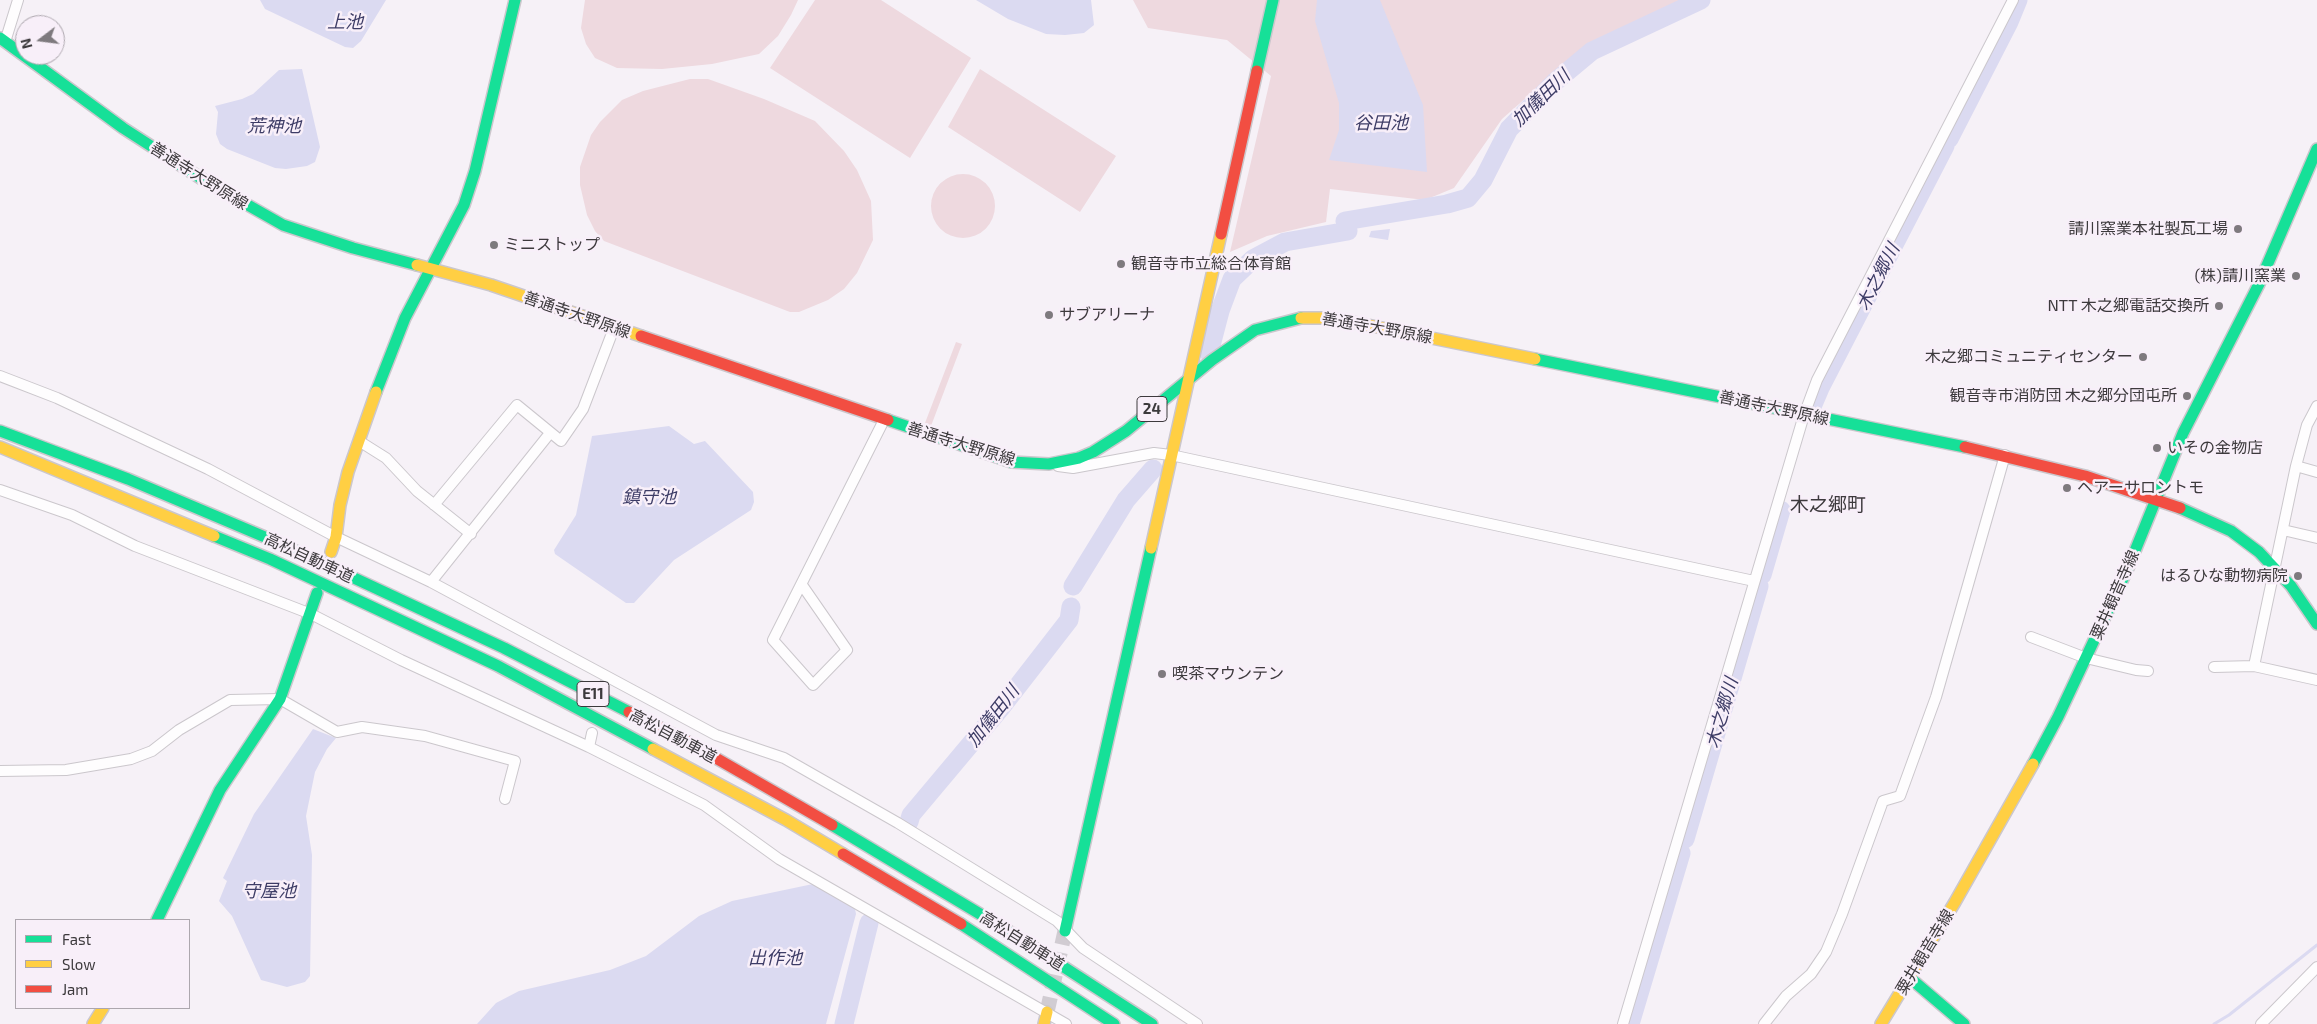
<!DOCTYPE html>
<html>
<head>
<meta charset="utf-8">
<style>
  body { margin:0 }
  #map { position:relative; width:2317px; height:1024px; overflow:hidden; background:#f6f1f7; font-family:"Exo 2",sans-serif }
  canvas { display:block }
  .legend { position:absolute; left:15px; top:919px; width:175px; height:90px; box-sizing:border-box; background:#f8eff9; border:1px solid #ada7ae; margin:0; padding:6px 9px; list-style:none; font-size:15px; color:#3d3a3d }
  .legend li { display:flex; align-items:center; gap:10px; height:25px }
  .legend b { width:25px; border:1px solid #ada7ae }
  .north { position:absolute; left:15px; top:15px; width:50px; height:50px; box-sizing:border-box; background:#f8eff9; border:1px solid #ada7ae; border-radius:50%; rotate:255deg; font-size:14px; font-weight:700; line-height:20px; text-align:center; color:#3d3a3d }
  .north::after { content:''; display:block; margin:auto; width:18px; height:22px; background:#7e7a7e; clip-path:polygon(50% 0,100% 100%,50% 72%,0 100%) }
</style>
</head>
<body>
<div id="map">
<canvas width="2317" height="1024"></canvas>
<ul class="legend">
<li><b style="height:6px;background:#16e098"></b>Fast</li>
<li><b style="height:6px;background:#ffcf43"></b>Slow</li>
<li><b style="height:6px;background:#f24e42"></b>Jam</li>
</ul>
<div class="north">N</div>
</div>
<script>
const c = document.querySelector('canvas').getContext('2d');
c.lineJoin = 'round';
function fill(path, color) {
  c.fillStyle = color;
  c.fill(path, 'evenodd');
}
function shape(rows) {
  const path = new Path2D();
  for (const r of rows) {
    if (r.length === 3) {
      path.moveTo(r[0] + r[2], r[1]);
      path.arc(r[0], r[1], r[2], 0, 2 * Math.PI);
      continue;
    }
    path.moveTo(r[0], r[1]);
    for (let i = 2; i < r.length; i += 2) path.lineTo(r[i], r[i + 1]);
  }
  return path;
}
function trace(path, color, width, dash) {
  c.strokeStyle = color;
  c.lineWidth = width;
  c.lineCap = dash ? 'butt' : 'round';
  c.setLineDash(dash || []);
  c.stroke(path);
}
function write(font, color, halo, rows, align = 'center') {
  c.font = font + ' "Exo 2","Noto Sans JP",sans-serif';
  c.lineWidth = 5;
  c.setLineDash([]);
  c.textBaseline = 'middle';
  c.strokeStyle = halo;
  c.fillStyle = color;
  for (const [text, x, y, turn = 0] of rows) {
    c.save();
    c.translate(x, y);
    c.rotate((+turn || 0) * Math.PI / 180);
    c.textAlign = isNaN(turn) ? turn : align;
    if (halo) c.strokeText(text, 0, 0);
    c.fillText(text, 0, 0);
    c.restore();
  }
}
fill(shape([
  [585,0,798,0,791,15,778,36,759,54,712,64,662,69,617,68,595,58,586,44,581,28],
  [815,0,881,0,971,58,910,158,770,68],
  [1133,0,1689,0,1584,47,1502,119,1454,188,1425,200,1330,189,1326,222,1267,236,1230,252,1271,76,1227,40,1148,28],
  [980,69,1116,156,1080,212,948,127],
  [690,79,708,79,764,99,815,121,844,151,857,170,871,201,873,240,857,273,844,289,828,300,799,312,790,312,604,241,595,231,587,215,580,185,580,167,591,135,600,122,622,100,643,91],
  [963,206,32],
  [956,342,962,344,931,426,925,423]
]), '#eed9df');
fill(shape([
  [260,0,386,0,361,41,353,48,345,47,265,9],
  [976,0,1091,0,1094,25,1084,33,1065,35,1046,34,1008,19],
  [1317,0,1380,0,1423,105,1427,172,1329,160,1339,130,1339,103,1315,21],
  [302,69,320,147,315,162,307,166,286,169,275,168,227,149,220,144,216,134,218,112,215,106,242,99,253,94,279,70],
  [1390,229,1388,240,1369,237,1371,231],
  [669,426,694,444,705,441,753,492,754,502,751,510,674,560,634,603,626,603,555,554,554,550,576,515,592,436],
  [313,729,336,738,327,749,315,772,306,816,312,855,310,976,305,982,287,987,261,980,232,916,219,901,227,881,223,878,254,814],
  [813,884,855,909,856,914,826,1024,477,1024,496,1003,519,991,610,970,646,956,699,916,732,901]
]), '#dbdaf1');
trace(shape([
  [2214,1024,2229,1015,2317,945]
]), '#dbdaf1', 3);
trace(shape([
  [1949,139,2009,22,2018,0],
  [1345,221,1447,204,1468,198,1483,180,1509,129,1556,81,1592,51,1701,0],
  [1209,353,1220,311,1232,279,1253,259,1285,242,1348,231],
  [1811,409,1820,388,1945,146],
  [1762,575,1781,510],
  [1073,586,1126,500,1153,469],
  [909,822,911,815,1000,709,1069,620,1071,607],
  [1685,839,1759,586],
  [844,1024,869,923],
  [1630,1024,1681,853]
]), '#dbdaf1', 19);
trace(shape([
  [600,701,605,681]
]), '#d1ccd2', 10, [10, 5]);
trace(shape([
  [1047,1012,1065,931]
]), '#d1ccd2', 15, [15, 8]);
const street = shape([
  [5,42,18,0],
  [0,376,57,398,208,469,336,537,431,582,716,735,784,758,898,823,1057,921,1083,948,1197,1024],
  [359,441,386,458,417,491,471,534],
  [1058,466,1073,468,1154,453,1171,455,1754,581],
  [2296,466,2317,472],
  [0,490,72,515,135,546,311,614,401,660,589,747,704,805,779,859,1066,1024],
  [434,505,517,405,561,441,583,409,614,328],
  [2283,530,2317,538],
  [431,582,550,433],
  [802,585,847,650,813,685,773,640,884,420],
  [2031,637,2086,658,2136,670,2148,671],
  [2254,666,2296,466,2307,425,2317,406],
  [2214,667,2254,666,2317,680],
  [589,747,592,733],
  [0,771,66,770,131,759,152,751,179,730,230,700,280,699,337,732,362,727,425,736,515,761,505,799],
  [1623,1024,1804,415,1817,380,2013,0],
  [1764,1024,1786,996,1811,974,1826,952,1842,914,1883,801,1900,796,1936,697,2005,455],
  [2261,1024,2317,967]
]);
const fast = shape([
  [0,38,123,128,202,179,283,225,353,248,417,265],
  [1257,71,1273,0],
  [1535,359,1965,447],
  [376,392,405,318,464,205,475,171,515,0],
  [888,420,1011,462,1049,464,1079,458,1093,452,1126,431,1212,360,1255,330,1301,318],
  [0,431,128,479,279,543,504,648,629,712],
  [2180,508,2231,531,2259,552,2291,586,2317,624],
  [214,536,270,559,498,666,653,749],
  [2033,764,2058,717,2128,568,2183,433,2259,284,2317,149],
  [832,825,1005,929,1152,1024],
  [157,920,220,790,280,699,317,593],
  [961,924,1114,1024],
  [1065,931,1151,548],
  [1910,978,1964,1024]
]);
const slow = shape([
  [417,265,491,285,641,336],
  [1301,318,1333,318,1535,359],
  [0,447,214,536],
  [1151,548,1221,234],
  [331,552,336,537,340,505,348,472,376,392],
  [653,749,786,820,843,854],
  [93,1024,103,1008],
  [1044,1024,1047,1012],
  [1881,1024,1955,902,2033,764]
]);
const jam = shape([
  [1221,234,1257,71],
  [641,336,888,420],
  [1965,447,2085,476,2180,508],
  [629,712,688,742,832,825],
  [843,854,961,924]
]);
trace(street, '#cbc7cc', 12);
trace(fast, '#cbc7cc', 14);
trace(slow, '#cbc7cc', 14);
trace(jam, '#cbc7cc', 14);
trace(street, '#fefdfe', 10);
trace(fast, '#16e098', 11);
trace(slow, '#ffcf43', 11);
trace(jam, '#f24e42', 11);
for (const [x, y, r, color] of [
  [2238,229,5,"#7e7a7e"],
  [494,245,5,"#7e7a7e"],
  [1121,264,5,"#7e7a7e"],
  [2296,276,5,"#7e7a7e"],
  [2219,306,5,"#7e7a7e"],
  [1049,315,5,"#7e7a7e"],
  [2143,357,5,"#7e7a7e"],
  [2187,396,5,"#7e7a7e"],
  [2157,448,5,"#7e7a7e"],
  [2067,488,5,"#7e7a7e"],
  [2298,576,5,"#7e7a7e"],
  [1162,674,5,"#7e7a7e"]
]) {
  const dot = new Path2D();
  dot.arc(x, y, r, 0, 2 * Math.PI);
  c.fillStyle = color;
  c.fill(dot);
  trace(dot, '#f8eff9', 2);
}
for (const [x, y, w] of [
  [1152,409,30],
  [593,694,32]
]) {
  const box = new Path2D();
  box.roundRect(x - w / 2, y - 12.5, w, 25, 4);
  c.fillStyle = '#f8eff9';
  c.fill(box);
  trace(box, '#3d3a3d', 1);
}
write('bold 15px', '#3d3a3d', null, [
  ["24",1152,409],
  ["E11",593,694]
]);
write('16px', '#3d3a3d', '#f8eff9', [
  ["善通寺大野原線",199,176,32],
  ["善通寺大野原線",577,315,19],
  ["善通寺大野原線",1377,328,10],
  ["善通寺大野原線",1774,408,12],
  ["善通寺大野原線",961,444,17],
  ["高松自動車道",309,558,25],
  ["粟井観音寺線",2115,595,-66],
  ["高松自動車道",673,736,28],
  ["高松自動車道",1022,941,32],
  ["粟井観音寺線",1925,952,-59]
]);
write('16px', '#3d3a3d', '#f8eff9', [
  ["請川窯業本社製瓦工場",2228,229],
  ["ミニストップ",504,245,"left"],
  ["観音寺市立総合体育館",1131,264,"left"],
  ["(株)請川窯業",2286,276],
  ["NTT 木之郷電話交換所",2209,306],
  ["サブアリーナ",1059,315,"left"],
  ["木之郷コミュニティセンター",2133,357],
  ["観音寺市消防団 木之郷分団屯所",2177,396],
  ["いその金物店",2167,448,"left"],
  ["ヘアーサロントモ",2077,488,"left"],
  ["はるひな動物病院",2288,576],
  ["喫茶マウンテン",1172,674,"left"]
], 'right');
write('italic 18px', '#3d3c66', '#f8eff9', [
  ["上池",345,22],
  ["加儀田川",1541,98,-44],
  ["谷田池",1381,123],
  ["荒神池",274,126],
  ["木之郷川",1878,277,-63],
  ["鎮守池",649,497],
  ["木之郷川",1722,713,-74],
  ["加儀田川",993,716,-52],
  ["守屋池",269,891],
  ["出作池",775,958]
]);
write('19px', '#3d3a3d', '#f8eff9', [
  ["木之郷町",1828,505]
]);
</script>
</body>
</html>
